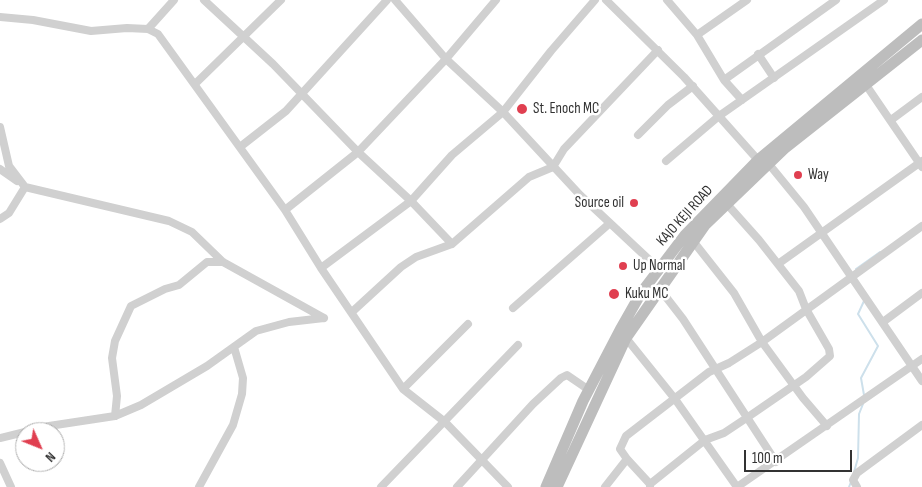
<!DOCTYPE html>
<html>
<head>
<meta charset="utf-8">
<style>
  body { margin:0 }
  #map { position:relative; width:922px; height:487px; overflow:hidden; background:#fff; font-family:"Sofia Sans Condensed",sans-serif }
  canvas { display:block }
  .north { position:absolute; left:15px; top:422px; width:50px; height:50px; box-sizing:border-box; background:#fff; border:1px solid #adadad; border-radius:50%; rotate:134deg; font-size:14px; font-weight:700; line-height:20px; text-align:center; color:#333 }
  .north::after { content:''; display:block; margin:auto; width:18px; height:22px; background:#e03f50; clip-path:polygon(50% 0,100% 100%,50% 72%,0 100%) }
  .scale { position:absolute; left:744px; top:450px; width:108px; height:22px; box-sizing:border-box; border:2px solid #333; border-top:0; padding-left:6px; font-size:15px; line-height:18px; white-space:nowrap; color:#333; -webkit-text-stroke:4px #fff; paint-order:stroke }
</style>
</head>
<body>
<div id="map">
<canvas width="922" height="487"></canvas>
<div class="north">N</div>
<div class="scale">100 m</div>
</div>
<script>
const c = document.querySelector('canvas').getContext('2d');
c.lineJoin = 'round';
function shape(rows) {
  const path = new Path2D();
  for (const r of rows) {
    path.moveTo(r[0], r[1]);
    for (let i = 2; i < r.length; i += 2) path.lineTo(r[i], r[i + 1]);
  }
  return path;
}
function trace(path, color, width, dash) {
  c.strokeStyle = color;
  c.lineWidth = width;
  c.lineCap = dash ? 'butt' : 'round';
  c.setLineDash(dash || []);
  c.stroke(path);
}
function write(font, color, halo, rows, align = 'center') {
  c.font = font + ' "Sofia Sans Condensed",sans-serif';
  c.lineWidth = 5;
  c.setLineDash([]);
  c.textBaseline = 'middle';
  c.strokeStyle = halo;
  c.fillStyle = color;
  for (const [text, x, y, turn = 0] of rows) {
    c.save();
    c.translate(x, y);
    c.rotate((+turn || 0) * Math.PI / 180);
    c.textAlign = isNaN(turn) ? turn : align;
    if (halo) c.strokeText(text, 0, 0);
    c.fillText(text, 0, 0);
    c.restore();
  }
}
trace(shape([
  [856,269,880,252],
  [864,301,858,314,878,346,861,378,864,395],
  [854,472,858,458,859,414,863,404],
  [849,487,851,482]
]), '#cde0eb', 2);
trace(shape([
  [204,0,273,64,358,152,411,201,452,244],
  [395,0,446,59,503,112,580,195,659,269],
  [606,0,684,77,758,160],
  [667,0,697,35,724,80,742,100],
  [0,17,33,20,91,31,127,28,148,29,158,34,285,210,321,268,403,389,445,422,508,487],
  [148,29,174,0],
  [697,35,747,0],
  [758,54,774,78],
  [724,80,836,0],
  [864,82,922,167],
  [195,84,281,0],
  [891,120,922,97],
  [0,127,9,166,25,187],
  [638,135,668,105,693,86],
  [240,147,286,111,387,0],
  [666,161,719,116,884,0],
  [768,163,804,207,922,381],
  [0,169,17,181],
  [285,210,358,152,446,59,496,0],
  [0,219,9,213,25,187,169,221,192,232,223,262,324,318],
  [693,241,734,293,762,342,803,398,827,426],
  [778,264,922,161],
  [321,268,411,201,452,155,503,112,551,51,595,0],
  [659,288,683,319,776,462],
  [513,308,610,223],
  [352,312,401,267,416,257,452,244,529,177,553,167,564,149,658,50],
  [883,322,922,293],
  [626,338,675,399,737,487],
  [403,389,468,324],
  [115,416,117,396,112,358,115,341,131,306,165,289,179,285,207,262,223,262],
  [0,438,49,426,115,416,141,405,207,366,256,331,289,322,324,318],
  [627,459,650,484],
  [0,463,11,487],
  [199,487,233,425,242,394,243,378,234,347],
  [381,487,518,345],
  [457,487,533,404,561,378,567,375,589,390],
  [605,487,627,459,620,449,626,436,709,372,729,363,762,342,922,226],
  [650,487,650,484,705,440,724,433,748,417,806,377,830,356,829,349,806,309,799,291,759,240,726,203],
  [737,487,922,359],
  [857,487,853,480,857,473,922,425]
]), '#d0d0d0', 8);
trace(shape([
  [546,487,583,401,620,330,641,293,685,235,758,160,922,24],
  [557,487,626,338,705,225,784,149,922,40]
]), '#bdbdbd', 11);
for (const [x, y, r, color] of [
  [522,109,6,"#e03f50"],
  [798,175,5,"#e03f50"],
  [634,203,5,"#e03f50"],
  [623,266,5,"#e03f50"],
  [614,294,6,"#e03f50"]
]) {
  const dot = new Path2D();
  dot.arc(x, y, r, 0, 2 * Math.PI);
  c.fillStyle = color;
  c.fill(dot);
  trace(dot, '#fff', 2);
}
write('15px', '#333', '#fff', [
  ["St. Enoch MC",533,109],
  ["Way",808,175],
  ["Source oil",624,203,"right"],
  ["Up Normal",633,266],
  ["Kuku MC",625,294]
], 'left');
write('15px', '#333', '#fff', [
  ["KAJO KEJI ROAD",685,216,-48]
]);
</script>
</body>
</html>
